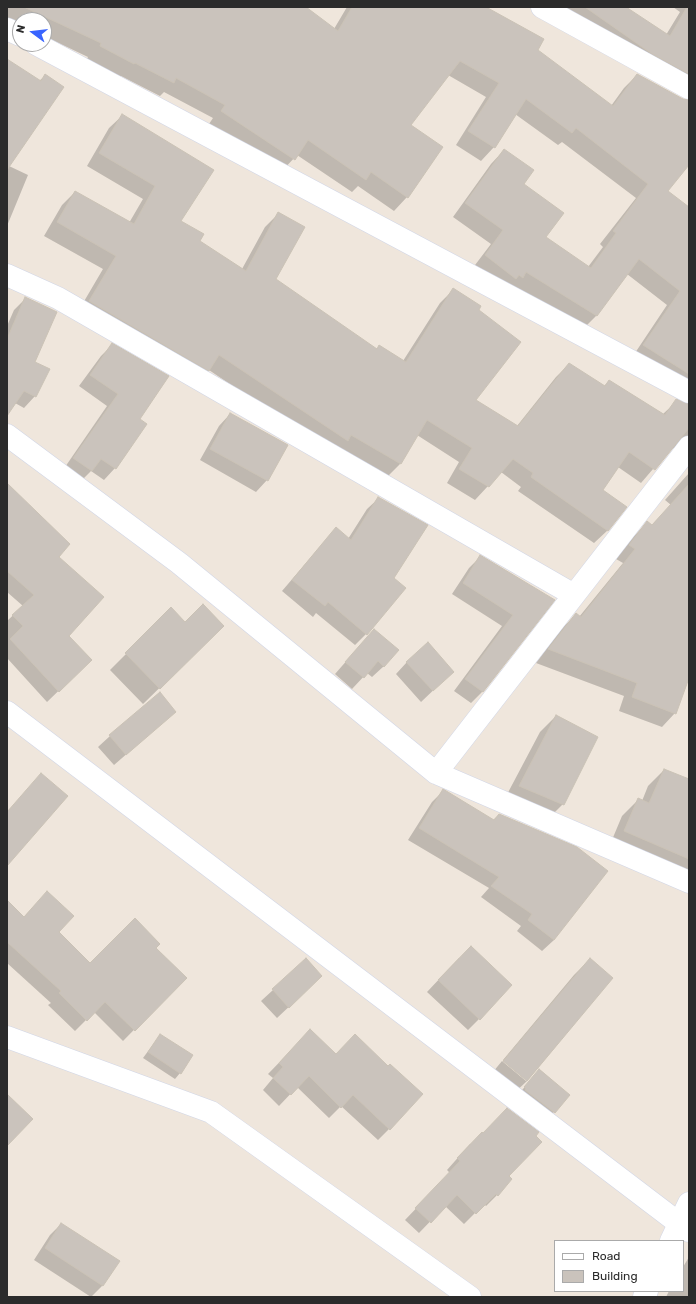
<!DOCTYPE html>
<html>
<head>
<meta charset="utf-8">
<style>
  body { margin:0 }
  #map { position:relative; width:696px; height:1304px; overflow:hidden; background:#efe6dc; font-family:Rubik,sans-serif }
  canvas { display:block }
  .frame { position:absolute; inset:0; border:8px solid #2b2b2b; pointer-events:none }
  .legend { position:absolute; left:554px; top:1240px; width:130px; height:52px; box-sizing:border-box; background:#fff; border:1px solid #aaa; margin:0; padding:5px 7px; list-style:none; font-size:12px; color:#2b2b2b }
  .legend li { display:flex; align-items:center; gap:8px; height:20px }
  .legend b { width:20px; border:1px solid #aaa }
  .north { position:absolute; left:12px; top:12px; width:40px; height:40px; box-sizing:border-box; background:#fff; border:1px solid #aaa; border-radius:50%; rotate:285deg; font-size:11px; font-weight:700; line-height:16px; text-align:center; color:#2b2b2b }
  .north::after { content:''; display:block; margin:auto; width:14px; height:18px; background:#3964ff; clip-path:polygon(50% 0,100% 100%,50% 72%,0 100%) }
</style>
</head>
<body>
<div id="map">
<canvas width="696" height="1304"></canvas>
<div class="frame"></div>
<ul class="legend">
<li><b style="height:5px;background:#fff"></b>Road</li>
<li><b style="height:11px;background:#cac3bc"></b>Building</li>
</ul>
<div class="north">N</div>
</div>
<script>
const c = document.querySelector('canvas').getContext('2d');
c.lineJoin = 'round';
function fill(path, color) {
  c.fillStyle = color;
  c.fill(path, 'evenodd');
}
function shape(rows) {
  const path = new Path2D();
  for (const r of rows) {
    path.moveTo(r[0], r[1]);
    for (let i = 2; i < r.length; i += 2) path.lineTo(r[i], r[i + 1]);
  }
  return path;
}
function trace(path, color, width, dash) {
  c.strokeStyle = color;
  c.lineWidth = width;
  c.lineCap = dash ? 'butt' : 'round';
  c.setLineDash(dash || []);
  c.stroke(path);
}
fill(shape([
  [7,7,305,7,334,29,347,7,477,7,611,106,624,88,637,75,683,100,689,100,689,163,667,191,689,208,689,439,679,449,671,448,641,483,618,467,601,490,608,530,594,543,518,491,521,487,501,472,475,500,447,483,459,462,417,435,400,464,387,477,333,454,209,370,195,383,76,315,103,269,44,236,62,205,75,192,129,223,143,199,87,166,109,128,123,115,179,221,199,241,242,269,265,227,279,213,274,280,376,349,380,346,403,361,440,303,454,289,478,310,475,400,517,426,556,377,569,364,604,386,609,381,663,414,677,401,688,405,686,398,631,359,667,305,627,274,596,316,583,329,513,286,509,290,472,269,491,244,453,217,491,164,504,150,523,184,545,237,588,267,603,247,600,244,636,198,562,142,558,145,515,114,494,147,481,161,456,145,486,97,448,75,410,125,407,197,394,211,358,186,352,192,297,155,281,172,209,124,213,118,164,92,160,96,121,76,120,77,87,59,88,57,44,36,44,20,20,20,20,25,7,19],
  [545,7,624,7,666,35,680,12,673,7,689,7,689,99,688,100,687,95],
  [7,60,39,81,46,75,9,166,28,175,7,226],
  [26,298,34,363,35,396,24,408,15,403,7,414,7,326,14,310],
  [112,345,139,419,115,468,104,480,91,471,80,482,63,470,107,406,79,386,101,356],
  [230,414,267,480,256,492,200,460,219,426],
  [689,473,689,675,675,713,662,727,619,711,624,696,536,663,562,628,576,615,579,617,623,563,616,559,634,536,647,523,651,526,671,505,665,500],
  [7,484,58,557,68,636,79,671,47,702,7,658,7,621,23,606,7,592],
  [379,498,393,578,366,634,355,645,316,613,313,617,282,591,336,528,348,539,367,509],
  [480,557,553,600,482,692,471,703,454,691,502,626,452,594,469,568],
  [171,609,185,623,223,626,143,704,110,670],
  [363,642,384,666,372,677,367,673,352,689,335,674],
  [407,662,441,683,421,702,396,674],
  [175,712,114,765,98,747,110,736],
  [556,716,597,738,563,804,546,821,503,802,540,732],
  [664,770,689,780,689,881,609,847,622,816,639,799,642,801,648,786],
  [443,791,493,820,499,815,554,940,542,951,517,931,521,926,481,897,489,888,408,840,432,802],
  [7,902,23,918,36,904,58,932,90,964,155,948,185,978,123,1041,94,1012,75,1031,48,1005,51,1003,7,963],
  [459,958,479,1019,468,1030,427,992],
  [590,959,612,978,527,1081,510,1097,488,1078,502,1061,526,1081,527,1080,503,1060,574,975],
  [310,987,277,1018,261,1001,273,990],
  [160,1035,180,1073,175,1079,143,1058],
  [299,1042,336,1055,387,1068,389,1129,378,1140,341,1106,329,1118,297,1087,279,1106,263,1090,273,1078,268,1074],
  [540,1070,569,1095,543,1124,514,1099],
  [534,1136,497,1195,486,1206,484,1204,464,1224,445,1206,419,1233,405,1220,450,1173,447,1170,470,1144],
  [61,1224,118,1262,102,1286,91,1297,34,1260,50,1235],
  [689,1257,689,1297,666,1297,669,1291,683,1291,683,1267]
]), '#0003');
const building = shape([
  [24,7,306,7,338,31,352,7,486,7,544,39,538,50,613,106,637,74,683,99,689,100,689,165,668,191,689,207,689,374,643,345,680,291,639,259,597,316,526,272,523,278,519,275,516,279,485,255,503,230,465,203,504,149,534,170,524,184,564,213,546,237,591,268,616,233,613,231,648,184,576,128,572,133,526,99,495,148,468,131,499,83,460,61,411,125,443,147,408,198,371,172,366,180,308,140,295,160,221,111,225,105,176,78,174,83,135,63,134,64,100,46,101,43,24,7],
  [585,7,626,7,670,36,687,7,689,7,689,74,652,54,585,7],
  [7,59,41,81,45,74,64,87,7,170,7,59],
  [122,114,214,170,181,221,204,234,200,241,246,271,278,212,305,227,276,279,377,349,379,345,406,362,453,288,481,306,479,310,521,342,476,400,518,426,569,363,605,386,609,380,665,415,676,399,689,404,689,428,655,470,629,452,603,490,627,507,608,531,531,477,533,473,513,459,489,487,459,469,472,448,427,420,401,464,351,435,348,441,219,355,209,371,89,301,116,256,57,222,75,191,134,224,155,186,99,153,122,114],
  [25,297,57,312,35,362,50,369,36,397,24,391,7,416,7,339,25,297],
  [112,343,169,376,140,419,147,424,116,469,101,459,92,471,73,458,118,394,90,375,112,343],
  [230,413,288,445,268,481,210,449,230,413],
  [7,483,70,544,59,557,104,597,69,636,92,660,59,692,10,639,23,626,12,615,34,595,7,571,7,483],
  [689,484,689,678,676,714,632,697,637,683,548,649,576,613,581,617,635,549,629,545,647,521,652,525,689,484],
  [378,497,428,525,394,578,406,588,367,635,328,602,325,606,292,580,336,527,351,540,378,497],
  [480,555,555,600,483,692,465,679,513,615,463,583,480,555],
  [203,604,224,626,160,689,125,653,171,607,185,622,203,604],
  [374,629,399,650,384,667,378,661,364,678,345,662,374,629],
  [428,642,454,672,433,691,406,662,428,642],
  [160,692,176,712,126,755,109,735,160,692],
  [556,715,598,737,564,805,519,786,556,715],
  [664,769,689,779,689,859,624,831,638,798,649,803,664,769],
  [41,773,68,796,7,866,7,812,41,773],
  [443,789,494,820,499,814,577,847,608,871,554,940,528,920,532,914,491,886,499,877,419,828,443,789],
  [47,891,74,916,59,932,90,963,135,918,160,944,156,948,187,978,135,1031,105,1002,87,1021,59,993,61,991,7,942,7,900,24,917,47,891],
  [471,946,512,985,480,1020,438,980,471,946],
  [306,958,322,976,289,1008,272,989,306,958],
  [590,958,613,978,527,1081,503,1061,590,958],
  [310,1029,336,1054,355,1034,388,1066,390,1064,423,1094,390,1130,353,1095,341,1108,309,1076,291,1095,273,1078,283,1067,279,1063,310,1029],
  [160,1034,193,1055,181,1074,148,1052,160,1034],
  [539,1069,570,1095,555,1113,525,1090,526,1089,524,1087,539,1069],
  [7,1094,33,1119,7,1146,7,1094],
  [507,1108,539,1132,536,1136,542,1142,509,1176,512,1179,498,1196,496,1194,476,1214,457,1195,431,1223,415,1208,460,1161,457,1158,482,1132,483,1133,507,1108],
  [61,1223,120,1261,103,1286,45,1248,61,1223]
]);
fill(building, '#cac3bc');
trace(building, '#cac2b5', 1);
const street = shape([
  [542,7,689,88],
  [7,29,20,35],
  [36,44,689,392],
  [7,275,58,298,574,595],
  [7,435,179,563,436,773,689,882],
  [7,712,689,1231],
  [436,773,689,447]
]);
const secondary = shape([
  [7,1037,211,1112,470,1297],
  [671,1241,689,1203],
  [644,1297,647,1291]
]);
trace(street, '#d1d6e6', 23);
trace(secondary, '#d1d6e6', 23);
trace(street, '#fff', 22);
trace(secondary, '#fff', 22);
</script>
</body>
</html>
